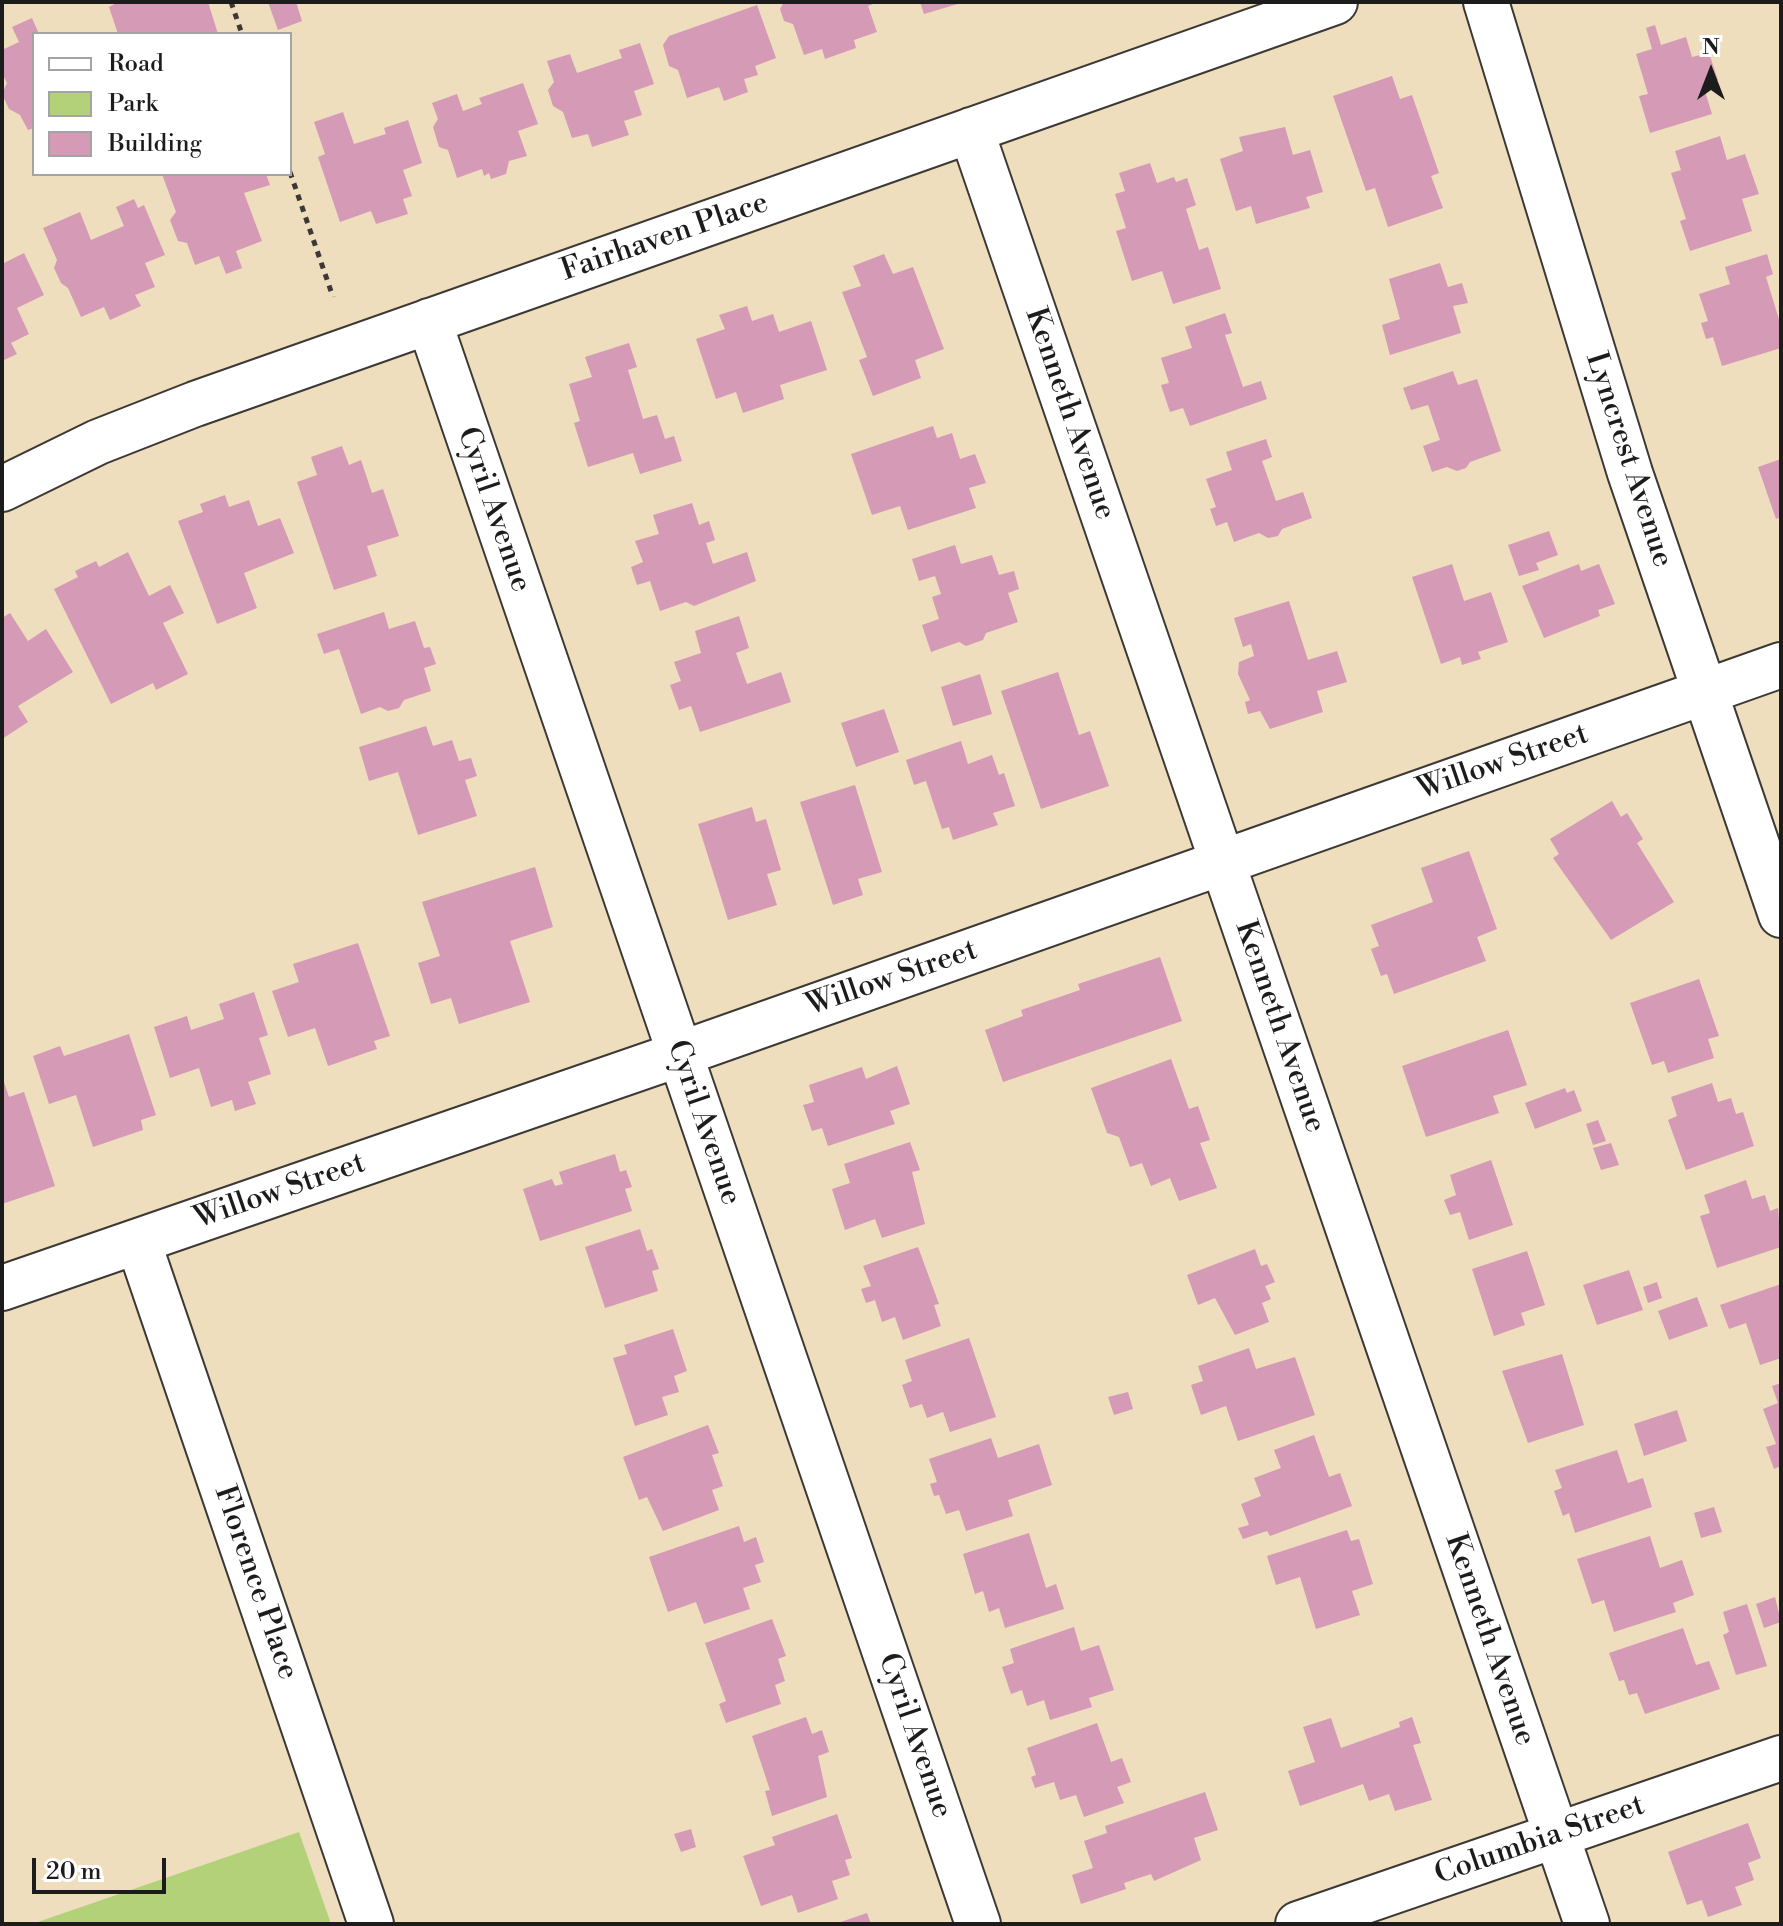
<!DOCTYPE html>
<html>
<head>
<meta charset="utf-8">
<style>
  body { margin:0 }
  #map { position:relative; width:1783px; height:1926px; overflow:hidden; background:#eedebe; font-family:"Libre Bodoni",serif }
  canvas { display:block }
  .frame { position:absolute; inset:0; border:4px solid #1c1c1c; pointer-events:none }
  .legend { position:absolute; left:32px; top:32px; width:260px; height:144px; box-sizing:border-box; background:#fff; border:2px solid #a4a4a4; margin:0; padding:10px 14px; list-style:none; font-size:24px; color:#1c1c1c }
  .legend li { display:flex; align-items:center; gap:16px; height:40px }
  .legend b { width:40px; border:2px solid #a4a4a4 }
  .north { position:absolute; left:1671px; top:32px; width:80px; height:80px; -webkit-text-stroke:6px #fff; paint-order:stroke; rotate:0deg; font-size:22px; font-weight:700; line-height:32px; text-align:center; color:#1c1c1c }
  .north::after { content:''; display:block; margin:auto; width:28px; height:36px; background:#1c1c1c; clip-path:polygon(50% 0,100% 100%,50% 72%,0 100%) }
  .scale { position:absolute; left:32px; top:1858px; width:134px; height:36px; box-sizing:border-box; border:4px solid #1c1c1c; border-top:0; padding-left:10px; font-size:24px; line-height:28px; white-space:nowrap; color:#1c1c1c; -webkit-text-stroke:6px #fff; paint-order:stroke }
</style>
</head>
<body>
<div id="map">
<canvas width="1783" height="1926"></canvas>
<div class="frame"></div>
<ul class="legend">
<li><b style="height:10px;background:#fff"></b>Road</li>
<li><b style="height:22px;background:#b2d179"></b>Park</li>
<li><b style="height:22px;background:#d49ab6"></b>Building</li>
</ul>
<div class="north">N</div>
<div class="scale">20 m</div>
</div>
<script>
const c = document.querySelector('canvas').getContext('2d');
c.lineJoin = 'round';
function fill(path, color) {
  c.fillStyle = color;
  c.fill(path, 'evenodd');
}
function shape(rows) {
  const path = new Path2D();
  for (const r of rows) {
    path.moveTo(r[0], r[1]);
    for (let i = 2; i < r.length; i += 2) path.lineTo(r[i], r[i + 1]);
  }
  return path;
}
function trace(path, color, width, dash) {
  c.strokeStyle = color;
  c.lineWidth = width;
  c.lineCap = dash ? 'butt' : 'round';
  c.setLineDash(dash || []);
  c.stroke(path);
}
function write(font, color, halo, rows, align = 'center') {
  c.font = font + ' "Libre Bodoni",serif';
  c.lineWidth = 6;
  c.setLineDash([]);
  c.textBaseline = 'middle';
  c.strokeStyle = halo;
  c.fillStyle = color;
  for (const [text, x, y, turn = 0] of rows) {
    c.save();
    c.translate(x, y);
    c.rotate((+turn || 0) * Math.PI / 180);
    c.textAlign = isNaN(turn) ? turn : align;
    if (halo) c.strokeText(text, 0, 0);
    c.fillText(text, 0, 0);
    c.restore();
  }
}
fill(shape([
  [299,1832,331,1924,32,1924]
]), '#b2d179');
fill(shape([
  [118,2,208,2,218,34,118,34,109,7],
  [268,2,296,2,302,21,278,30],
  [784,2,878,2,868,6,877,32,854,40,856,48,825,59,822,49,804,55,793,24,784,21,780,9],
  [920,2,961,2,961,3,924,14],
  [757,5,776,58,755,66,758,75,744,79,748,92,724,101,719,87,687,98,678,70,669,66,663,45,669,36],
  [32,18,39,34,34,34,34,128,28,130,20,115,9,109,2,94,7,83,2,73,2,50,19,42,12,27],
  [1655,25,1661,45,1686,37,1692,57,1709,53,1718,80,1703,85,1712,114,1650,133,1639,96,1648,94,1636,54,1652,49,1646,28],
  [640,43,654,84,634,91,642,115,624,121,629,135,592,147,588,134,572,138,563,112,553,106,548,90,554,82,547,61,570,54,577,73,622,58,619,50],
  [1392,76,1400,99,1412,95,1439,173,1431,176,1443,208,1388,227,1375,188,1366,191,1333,96],
  [523,83,538,124,518,131,527,156,509,161,506,174,491,179,489,173,484,176,482,169,457,178,448,150,439,147,433,127,438,119,432,103,457,94,463,111,482,104,479,98],
  [343,112,354,144,386,134,384,128,408,120,422,163,403,170,412,196,403,199,408,214,376,224,371,211,340,222,318,157,325,154,314,122],
  [1285,127,1293,155,1310,150,1323,192,1306,197,1310,208,1256,224,1251,206,1236,211,1220,159,1243,151,1239,137],
  [1720,136,1727,160,1745,154,1759,194,1742,199,1752,231,1690,251,1680,221,1686,219,1671,173,1681,170,1675,151],
  [1150,163,1157,183,1174,177,1176,182,1187,178,1196,205,1186,209,1199,250,1208,247,1221,289,1173,304,1162,271,1132,281,1116,231,1126,228,1115,194,1125,191,1119,173],
  [162,174,266,174,270,185,244,193,262,241,236,251,242,268,226,274,219,256,195,265,187,243,178,241,170,220,176,212],
  [134,199,138,208,144,205,165,255,145,263,155,287,135,295,141,306,110,320,104,307,81,317,68,288,61,283,54,268,57,260,43,228,80,212,91,240,124,226,116,207],
  [24,253,44,295,17,308,29,334,11,343,17,354,2,361,2,264],
  [884,254,893,274,913,267,944,349,915,360,921,378,873,396,859,360,867,357,842,292,861,286,853,266],
  [1767,254,1773,274,1766,277,1781,326,1781,348,1722,366,1713,337,1706,339,1701,323,1708,321,1699,294,1730,284,1725,267],
  [1440,263,1448,287,1462,283,1468,303,1453,306,1461,333,1390,355,1382,325,1400,319,1389,279],
  [747,306,752,321,773,314,779,332,811,321,827,370,780,385,784,399,743,413,736,392,716,399,696,339,725,329,719,315],
  [1225,313,1232,333,1225,335,1243,387,1261,381,1267,399,1190,426,1183,408,1170,412,1161,385,1169,383,1161,358,1192,348,1185,327],
  [629,343,637,367,628,370,643,419,657,415,665,439,674,436,682,461,640,474,633,453,588,467,574,423,580,421,569,384,592,377,585,357],
  [1453,371,1458,385,1477,379,1501,451,1470,462,1466,468,1457,471,1447,467,1432,472,1423,446,1440,440,1428,405,1411,410,1403,388],
  [933,426,937,438,952,433,960,459,975,454,986,483,969,488,976,508,908,530,900,506,872,515,851,454],
  [1266,439,1272,457,1262,461,1276,501,1303,492,1312,518,1282,529,1278,536,1268,538,1259,533,1234,542,1227,522,1216,526,1210,509,1216,507,1206,479,1232,470,1226,452],
  [342,446,349,465,361,460,372,493,383,489,399,536,367,546,377,576,334,590,297,482,317,475,311,457],
  [1781,459,1781,517,1776,519,1758,467],
  [225,495,229,507,249,500,258,526,280,518,294,553,244,573,257,608,217,624,178,521,203,512,200,504],
  [692,503,699,525,709,521,715,540,706,543,713,564,747,552,756,581,694,606,686,602,660,611,650,581,637,585,631,567,643,562,635,541,659,534,653,515],
  [1549,531,1558,555,1536,563,1539,570,1519,576,1508,545],
  [955,545,961,564,992,555,999,575,1014,571,1019,589,1008,593,1018,622,986,633,983,640,966,646,959,642,931,652,922,625,939,619,932,597,941,594,935,576,919,581,912,559],
  [128,552,149,596,170,585,184,613,163,623,188,674,156,690,153,683,111,704,54,589,78,577,75,571,96,561,99,567],
  [1452,564,1464,601,1491,592,1508,642,1478,652,1481,659,1462,665,1460,657,1441,664,1412,577],
  [1579,564,1581,571,1599,564,1615,604,1598,610,1600,616,1544,638,1522,586],
  [1289,601,1308,660,1337,651,1347,682,1317,691,1323,712,1270,729,1260,711,1248,714,1245,702,1250,700,1238,674,1239,662,1254,656,1251,644,1243,647,1234,618],
  [384,612,389,629,415,621,424,648,430,647,436,664,424,668,431,691,404,700,399,708,388,711,380,707,361,714,339,649,324,654,317,634],
  [10,613,28,641,46,629,73,672,18,706,28,722,2,739,2,618],
  [739,616,749,648,736,653,747,684,781,672,791,702,700,732,691,706,679,710,670,685,681,681,674,662,701,653,695,631],
  [1058,672,1079,735,1090,731,1109,786,1041,809,1001,691],
  [980,674,992,714,953,726,941,687],
  [884,709,899,752,856,767,841,723],
  [426,726,433,746,452,740,459,761,471,758,477,776,465,780,477,816,418,835,398,772,369,781,359,747],
  [961,741,968,764,992,755,999,775,1004,773,1015,806,993,813,998,825,953,840,949,827,942,829,926,781,914,785,906,760],
  [855,785,882,872,858,879,863,895,833,905,800,802],
  [1612,801,1621,817,1627,813,1643,839,1637,843,1674,902,1611,940,1553,858,1559,854,1550,839],
  [752,807,756,822,766,819,781,870,767,874,777,905,728,920,698,824],
  [1469,851,1497,929,1477,937,1486,961,1394,994,1387,974,1381,976,1371,949,1379,946,1371,925,1433,902,1421,868],
  [535,867,553,927,510,941,530,1002,459,1024,451,998,431,1004,418,963,440,956,422,902],
  [358,943,390,1036,374,1041,377,1049,328,1066,315,1028,288,1037,272,991,299,982,293,964],
  [1160,957,1182,1021,1003,1082,985,1030,1023,1016,1021,1010,1080,990,1078,984],
  [1699,979,1719,1036,1708,1039,1714,1058,1668,1073,1664,1061,1652,1065,1630,1003],
  [254,992,268,1035,259,1038,271,1074,248,1082,256,1104,235,1111,232,1100,211,1107,199,1068,170,1078,154,1027,187,1016,191,1030,224,1019,219,1004],
  [1508,1030,1527,1085,1493,1096,1499,1113,1426,1137,1402,1066],
  [129,1034,156,1115,141,1120,143,1130,93,1147,76,1095,49,1104,33,1056,60,1046,64,1056],
  [1171,1059,1189,1109,1198,1106,1210,1140,1200,1143,1217,1188,1179,1201,1170,1178,1151,1186,1142,1163,1130,1167,1119,1137,1107,1133,1091,1088],
  [897,1066,910,1104,890,1111,895,1124,828,1146,822,1128,812,1131,803,1105,814,1102,809,1085,862,1067,866,1079],
  [3,1079,9,1097,24,1092,55,1186,2,1204],
  [1712,1083,1718,1102,1731,1098,1736,1114,1743,1112,1754,1146,1686,1170,1668,1120,1677,1116,1671,1097],
  [1565,1088,1567,1093,1574,1090,1582,1111,1535,1129,1525,1103],
  [1598,1120,1606,1141,1593,1145,1586,1124],
  [910,1142,920,1170,912,1172,925,1224,882,1238,875,1219,845,1230,832,1189,850,1183,844,1164],
  [1611,1143,1619,1165,1601,1170,1593,1148],
  [615,1154,620,1172,626,1170,632,1187,625,1189,632,1211,540,1241,523,1189,552,1179,555,1186,563,1184,559,1172],
  [1491,1160,1513,1225,1469,1240,1460,1212,1450,1215,1444,1200,1456,1195,1450,1175],
  [1746,1180,1752,1199,1765,1195,1770,1211,1778,1208,1781,1247,1717,1268,1700,1216,1710,1213,1704,1195],
  [640,1229,647,1251,652,1249,659,1269,652,1271,658,1291,605,1308,585,1247],
  [918,1247,939,1304,934,1305,941,1326,903,1340,895,1317,882,1322,875,1300,866,1303,861,1289,871,1286,863,1266],
  [1255,1249,1261,1266,1267,1264,1275,1282,1265,1286,1271,1299,1262,1303,1269,1322,1235,1335,1215,1298,1198,1305,1187,1275],
  [1527,1251,1545,1305,1521,1313,1525,1325,1494,1336,1472,1269],
  [1629,1270,1643,1310,1597,1325,1583,1285],
  [1657,1282,1662,1298,1648,1303,1643,1287],
  [1781,1284,1781,1358,1760,1365,1746,1323,1729,1329,1720,1305],
  [1697,1297,1708,1326,1669,1340,1658,1311],
  [673,1329,687,1371,674,1376,679,1392,662,1397,668,1415,635,1426,613,1358,627,1354,624,1345],
  [969,1338,996,1417,950,1432,943,1412,927,1418,922,1404,910,1408,902,1385,912,1381,905,1360],
  [1249,1348,1256,1369,1295,1357,1315,1415,1238,1441,1226,1406,1201,1415,1191,1385,1203,1381,1198,1366],
  [1562,1354,1584,1425,1528,1443,1502,1371],
  [1781,1383,1781,1466,1774,1469,1766,1447,1776,1444,1763,1409,1778,1403,1772,1386],
  [1128,1392,1133,1409,1114,1415,1108,1397],
  [1677,1410,1687,1441,1644,1456,1634,1424],
  [708,1425,719,1453,712,1455,723,1486,712,1490,719,1510,663,1531,647,1497,639,1500,623,1457],
  [1314,1435,1329,1477,1340,1473,1352,1506,1270,1536,1267,1531,1243,1539,1238,1528,1249,1525,1241,1504,1261,1496,1254,1478,1281,1468,1274,1450],
  [991,1438,998,1458,1039,1444,1052,1485,1008,1500,1013,1516,966,1531,959,1510,946,1514,939,1495,934,1496,930,1484,937,1482,929,1459],
  [1617,1450,1628,1483,1643,1478,1652,1507,1575,1533,1569,1513,1563,1516,1554,1491,1562,1488,1555,1470],
  [1714,1507,1722,1532,1701,1538,1694,1513],
  [739,1526,744,1542,756,1537,764,1562,755,1565,761,1582,743,1588,750,1609,704,1624,696,1602,668,1612,649,1557],
  [1347,1530,1351,1541,1359,1539,1373,1584,1352,1591,1360,1615,1316,1629,1300,1577,1276,1585,1267,1556],
  [1029,1533,1046,1588,1056,1584,1064,1609,1005,1628,999,1608,989,1612,983,1591,975,1594,963,1554],
  [1650,1536,1660,1568,1682,1560,1694,1595,1673,1603,1676,1612,1614,1632,1604,1600,1592,1604,1577,1559],
  [1775,1597,1781,1622,1764,1628,1756,1604],
  [1747,1604,1767,1666,1736,1675,1723,1635,1729,1632,1723,1612],
  [772,1619,786,1656,778,1659,785,1681,775,1685,781,1704,726,1723,719,1704,726,1701,705,1643],
  [1074,1627,1081,1651,1099,1645,1114,1690,1089,1698,1092,1707,1050,1720,1044,1700,1027,1706,1022,1690,1011,1694,1002,1667,1014,1663,1010,1649],
  [1683,1628,1696,1665,1709,1661,1720,1689,1645,1714,1637,1693,1629,1695,1624,1680,1619,1681,1609,1653],
  [806,1717,812,1734,822,1730,829,1752,818,1756,827,1797,772,1816,765,1791,770,1790,752,1736],
  [1412,1717,1421,1743,1413,1745,1432,1800,1395,1811,1389,1794,1369,1801,1363,1784,1300,1806,1288,1771,1315,1762,1303,1727,1331,1718,1341,1748,1400,1727,1399,1722],
  [1097,1723,1111,1762,1122,1758,1131,1782,1117,1787,1124,1803,1084,1817,1076,1795,1060,1800,1054,1782,1035,1788,1031,1777,1036,1775,1027,1748],
  [1205,1792,1218,1830,1194,1838,1201,1860,1154,1881,1151,1874,1124,1883,1126,1889,1081,1904,1072,1875,1093,1868,1084,1841,1107,1833,1105,1826],
  [837,1814,852,1858,845,1860,850,1875,832,1881,838,1899,798,1913,792,1895,761,1906,743,1856,775,1845,772,1837],
  [1748,1823,1761,1858,1748,1863,1754,1880,1735,1887,1742,1905,1708,1917,1702,1900,1687,1905,1668,1852],
  [691,1829,696,1847,681,1852,674,1834],
  [867,1913,871,1924,835,1924]
]), '#d49ab6');
const minor = shape([
  [1486,2,1630,473,1781,915],
  [971,130,1587,1924],
  [429,321,978,1924],
  [2,489,98,442,195,404,1335,2],
  [138,1241,371,1924],
  [2,1288,680,1054,1781,665],
  [1298,1924,1781,1758]
]);
trace(minor, '#3c3934', 48);
trace(shape([
  [231,2,242,34],
  [290,172,333,297]
]), '#3c3934', 5, [6, 6]);
trace(minor, '#fff', 44);
write('30px', '#1c1c1c', '#fff', [
  ["Fairhaven Place",665,238,-19],
  ["Kenneth Avenue",1069,414,71],
  ["Lyncrest Avenue",1628,460,72],
  ["Cyril Avenue",493,510,71],
  ["Willow Street",1503,763,-19],
  ["Willow Street",892,979,-19],
  ["Kenneth Avenue",1279,1027,71],
  ["Cyril Avenue",703,1123,71],
  ["Willow Street",280,1192,-19],
  ["Florence Place",255,1583,71],
  ["Kenneth Avenue",1489,1640,71],
  ["Cyril Avenue",914,1736,71],
  ["Columbia Street",1540,1841,-19]
]);
</script>
</body>
</html>
